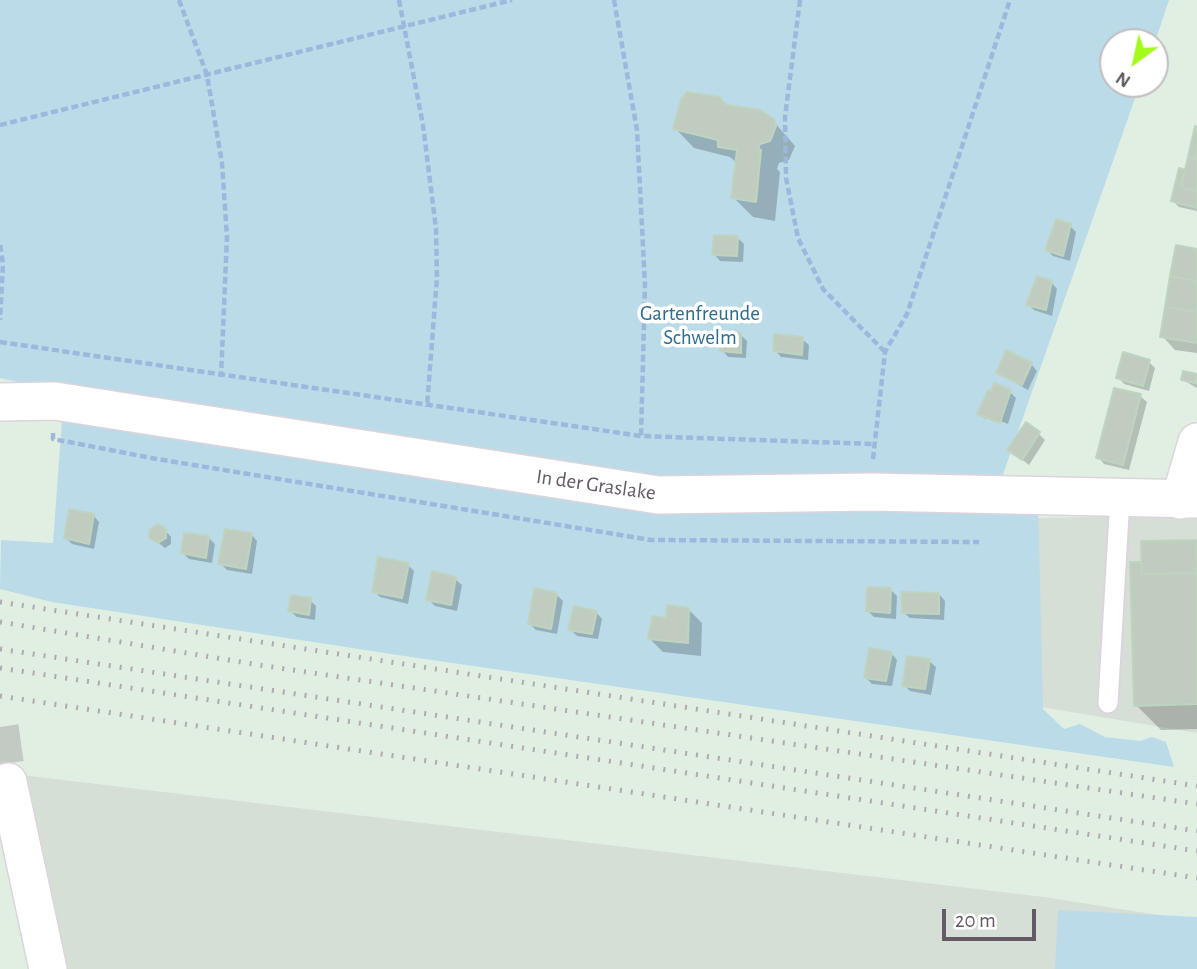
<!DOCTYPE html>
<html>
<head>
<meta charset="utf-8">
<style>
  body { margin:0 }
  #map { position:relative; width:1197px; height:969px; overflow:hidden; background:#e1efe3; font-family:"Alegreya Sans",sans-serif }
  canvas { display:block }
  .north { position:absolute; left:1099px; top:28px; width:70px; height:70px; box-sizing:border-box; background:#fff; border:2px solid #c1bdc1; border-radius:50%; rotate:213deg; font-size:19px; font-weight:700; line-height:28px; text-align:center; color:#635a64 }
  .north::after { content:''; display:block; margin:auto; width:24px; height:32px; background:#a4fb1b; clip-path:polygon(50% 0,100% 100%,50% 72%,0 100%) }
  .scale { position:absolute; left:942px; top:909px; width:94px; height:32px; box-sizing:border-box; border:4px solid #635a64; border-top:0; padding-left:9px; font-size:21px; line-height:24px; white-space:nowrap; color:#635a64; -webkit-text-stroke:5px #fff; paint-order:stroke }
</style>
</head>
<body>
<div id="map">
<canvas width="1197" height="969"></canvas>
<div class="north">N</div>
<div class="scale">20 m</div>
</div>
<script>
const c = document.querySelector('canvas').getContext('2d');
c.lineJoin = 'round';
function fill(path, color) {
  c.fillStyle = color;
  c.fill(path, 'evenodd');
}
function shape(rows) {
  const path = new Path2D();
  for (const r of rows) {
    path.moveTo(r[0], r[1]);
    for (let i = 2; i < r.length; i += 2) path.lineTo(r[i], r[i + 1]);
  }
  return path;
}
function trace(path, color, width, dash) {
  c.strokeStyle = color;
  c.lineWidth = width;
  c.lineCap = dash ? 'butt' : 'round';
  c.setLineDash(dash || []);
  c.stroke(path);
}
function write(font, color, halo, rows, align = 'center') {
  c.font = font + ' "Alegreya Sans",sans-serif';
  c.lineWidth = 7;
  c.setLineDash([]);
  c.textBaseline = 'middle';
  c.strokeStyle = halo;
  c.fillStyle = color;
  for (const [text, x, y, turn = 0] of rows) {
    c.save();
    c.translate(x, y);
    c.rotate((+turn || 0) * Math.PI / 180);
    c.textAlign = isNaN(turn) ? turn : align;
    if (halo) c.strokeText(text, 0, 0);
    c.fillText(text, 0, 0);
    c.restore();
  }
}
fill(shape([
  [1197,515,1197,733,1041,707,1036,518],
  [13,774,1044,897,1197,921,1197,969,58,969]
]), '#d6dfd6');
fill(shape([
  [0,0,1169,0,1155,42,1113,42,1113,84,1140,84,993,503,1038,500,1043,709,1064,729,1080,724,1105,737,1140,741,1152,737,1166,742,1174,767,411,657,52,602,0,589,1,540,53,543,64,392,0,378],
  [1058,910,1197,917,1197,969,1055,969]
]), '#bbdbe9');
fill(shape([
  [720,98,728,107,768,115,795,146,789,160,779,163,777,169,780,172,775,221,753,217,733,197,737,163,730,157,694,148,675,128],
  [1197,126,1197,211,1179,207,1173,201,1186,172],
  [1070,226,1076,232,1070,261,1053,256,1047,250],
  [738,238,744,244,743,262,720,261,714,254],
  [1197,251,1197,353,1175,350,1162,336],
  [1051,282,1057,289,1052,316,1034,310,1028,304],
  [741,335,747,341,746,358,728,357,722,350],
  [802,339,809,345,808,360,781,357,775,350],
  [1149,362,1155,368,1149,391,1124,384,1118,377],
  [1031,364,1037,371,1028,390,998,373],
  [1196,375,1197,388,1183,380],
  [1010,392,1016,398,1008,424,985,415,985,419,980,414],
  [1140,396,1147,402,1129,470,1104,464,1098,457],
  [1039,434,1045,440,1029,465,1010,450],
  [93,515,99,522,94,549,72,544,66,538],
  [165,530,171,537,171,544,165,548,151,537],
  [251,534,257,541,252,574,227,570,220,563],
  [209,538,215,544,212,563,189,559,183,553],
  [1197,541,1197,729,1161,730,1136,705,1143,542],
  [408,565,414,571,408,604,380,597,374,591],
  [455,579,462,585,457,611,435,606,428,599],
  [891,590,897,596,896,619,874,617,867,610],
  [939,594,945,601,944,620,910,618,903,612],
  [557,595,563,601,557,634,536,630,530,624],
  [310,600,316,606,315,620,297,617,290,611],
  [689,610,702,623,701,656,663,652,650,639,667,620],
  [596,612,602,619,598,639,577,636,570,629],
  [891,653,897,660,892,686,872,684,866,678],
  [929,661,936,667,931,695,910,691,904,685]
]), '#0003');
const building = shape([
  [687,92,720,97,723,104,760,110,774,119,776,126,773,134,770,141,760,144,758,150,761,150,756,202,731,198,737,150,718,147,718,140,673,129,681,99,687,92],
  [1195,126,1197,127,1197,159,1188,157,1195,126],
  [1188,157,1197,159,1197,191,1181,187,1188,157],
  [1179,168,1185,170,1181,187,1197,191,1197,208,1171,201,1179,168],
  [1056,219,1071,224,1063,256,1045,250,1056,219],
  [714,235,738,236,737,256,712,255,714,235],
  [1176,245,1197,249,1197,281,1170,276,1176,245],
  [1037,276,1052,281,1046,310,1026,305,1037,276],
  [1170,276,1197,281,1197,312,1165,307,1170,276],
  [1165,307,1197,312,1197,343,1160,337,1165,307],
  [721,333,741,333,741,353,720,351,721,333],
  [774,334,803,337,802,355,773,351,774,334],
  [1006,350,1032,363,1022,385,996,373,1006,350],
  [1123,352,1150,360,1143,386,1116,378,1123,352],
  [1183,371,1197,374,1195,383,1181,380,1183,371],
  [994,383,1011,390,1000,423,977,414,988,390,991,391,994,383],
  [1114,388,1141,394,1123,465,1096,458,1114,388],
  [1026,422,1040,432,1022,460,1007,450,1026,422],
  [69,509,94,514,89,544,64,538,69,509],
  [158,524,166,529,166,538,158,543,149,538,150,529,158,524],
  [225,529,252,533,246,569,218,564,225,529],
  [184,533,209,536,206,558,181,553,184,533],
  [1196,540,1197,573,1142,574,1141,541,1196,540],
  [378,557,409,563,402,598,372,592,378,557],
  [1130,562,1142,562,1142,574,1197,573,1197,704,1134,706,1130,562],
  [432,571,456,577,451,605,426,600,432,571],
  [867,587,891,588,890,613,866,611,867,587],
  [534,588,557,593,551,629,528,624,534,588],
  [901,592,939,593,939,614,902,613,901,592],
  [291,595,311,598,309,615,288,611,291,595],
  [667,605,689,608,688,643,648,639,652,616,666,618,667,605],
  [574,606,597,611,592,634,568,630,574,606],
  [869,648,892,652,886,681,864,678,869,648],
  [907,656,930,659,925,689,902,686,907,656]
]);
fill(building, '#c0ccc0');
trace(building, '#bfd4bf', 2);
trace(shape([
  [0,727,8,782]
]), '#c2cac3', 37, [37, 18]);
const service = shape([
  [1108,703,1120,498]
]);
const minor = shape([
  [0,402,55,401,658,495,873,492,1197,499],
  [1180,500,1197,442],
  [8,782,48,969]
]);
trace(service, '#dcd4dd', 23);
trace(minor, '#dcd4dd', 40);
trace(shape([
  [179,0,207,75,222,163,227,237,221,377],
  [399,0,423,125,436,229,437,277,427,407],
  [614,0,637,130,645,285,641,436],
  [800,0,785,117,786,178,798,238,823,289,885,352],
  [0,125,512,0],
  [0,245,3,264,0,320],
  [0,342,641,436,873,444],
  [53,433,53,439,157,459,651,540,979,542],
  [873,459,885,352,907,314,1010,0]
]), '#9db8dc', 4.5, [7, 3.5]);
trace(service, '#fff', 19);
trace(minor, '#fff', 37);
trace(shape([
  [0,602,1197,786],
  [0,622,259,665,1197,804],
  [0,649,1197,831],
  [0,668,1197,851],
  [0,696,1197,878]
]), '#adabad', 5, [2, 9]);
write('21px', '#2e6c8f', '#fff', [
  ["Gartenfreunde",700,314],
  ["Schwelm",700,338]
]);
write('21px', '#635a64', '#fff', [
  ["In der Graslake",596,485,8]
]);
</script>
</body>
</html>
